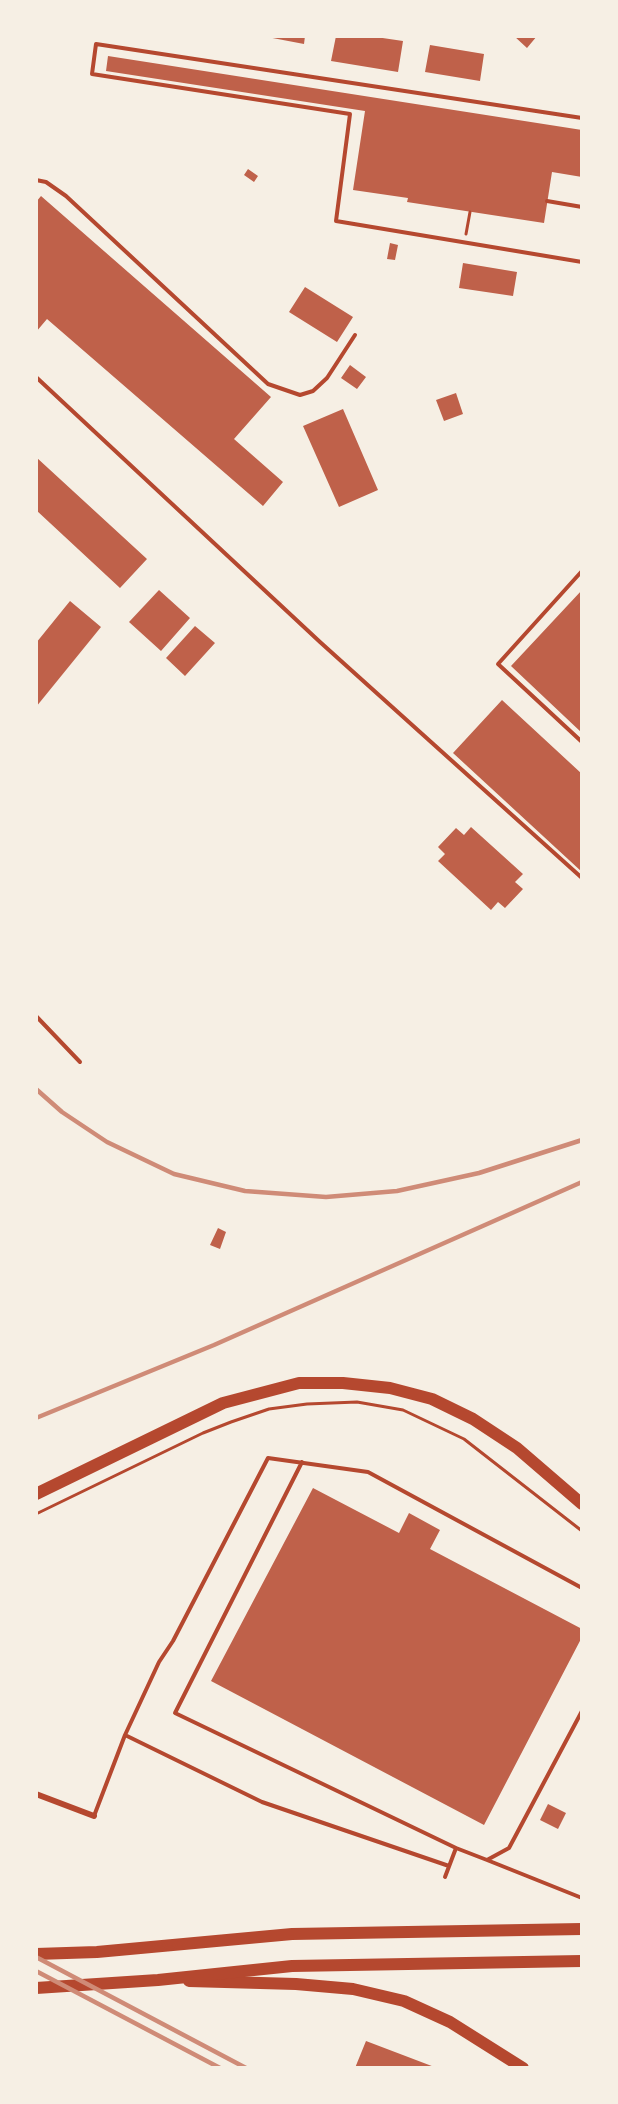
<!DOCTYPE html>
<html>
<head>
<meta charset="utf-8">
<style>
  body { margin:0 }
  #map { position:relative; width:618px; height:2104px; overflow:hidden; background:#f6efe4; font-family:"Nunito Sans",sans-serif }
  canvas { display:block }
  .frame { position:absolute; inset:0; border:38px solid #f6efe4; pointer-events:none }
</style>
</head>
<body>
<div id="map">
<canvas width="618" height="2104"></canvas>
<div class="frame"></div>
</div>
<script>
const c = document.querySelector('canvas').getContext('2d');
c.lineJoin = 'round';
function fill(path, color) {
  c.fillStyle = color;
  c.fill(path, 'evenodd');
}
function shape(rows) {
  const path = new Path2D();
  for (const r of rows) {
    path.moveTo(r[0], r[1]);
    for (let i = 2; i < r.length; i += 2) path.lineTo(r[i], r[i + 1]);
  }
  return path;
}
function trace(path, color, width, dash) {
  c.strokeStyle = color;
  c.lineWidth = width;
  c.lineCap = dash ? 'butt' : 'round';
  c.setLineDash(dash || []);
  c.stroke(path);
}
fill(shape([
  [262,36,305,36,304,44],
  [336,36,369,36,403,41,398,72,331,61],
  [514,36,537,36,527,48],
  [430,45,484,54,480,81,425,72],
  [108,56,582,130,582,177,552,172,544,223,407,202,408,198,353,190,365,111,106,71],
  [248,169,258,176,254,182,244,175],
  [41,196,271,397,234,439,283,482,263,506,47,319,36,332,36,202],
  [390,243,398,245,395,260,387,259],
  [463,263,517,272,513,296,459,288],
  [305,287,353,317,337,342,289,312],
  [350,365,366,377,357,389,341,378],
  [456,393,463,414,444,421,436,400],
  [343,409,378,490,339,507,303,426],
  [36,457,147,559,120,588,36,510],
  [159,590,190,618,161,651,129,622],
  [582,590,582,733,511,666],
  [70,601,101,627,36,707,36,643],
  [195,626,215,643,185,676,166,658],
  [502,700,582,774,582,872,453,753],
  [471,827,523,874,515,882,523,889,505,908,498,902,491,910,438,861,445,854,438,847,456,828,464,835],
  [218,1228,226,1232,220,1249,210,1245],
  [313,1488,399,1533,409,1513,440,1530,430,1549,582,1629,582,1637,484,1825,211,1681],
  [548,1804,566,1813,558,1829,540,1820],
  [366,2041,437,2068,355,2068]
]), '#bf614a');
trace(shape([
  [466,234,470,212],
  [36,1514,203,1433,231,1422,269,1409,307,1404,357,1402,403,1410,464,1439,582,1531]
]), '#b5482f', 3);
trace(shape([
  [582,118,96,44,92,74,350,114,336,221,582,262],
  [36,180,46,182,66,196,268,384,300,395,313,391,327,378,355,335],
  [547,201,582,207],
  [36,377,320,642,582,878],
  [582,571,498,664,582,742],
  [36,1016,80,1062],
  [302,1462,175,1713,456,1848,445,1877],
  [582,1711,509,1848,487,1860,582,1898],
  [125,1735,262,1802,449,1866],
  [94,1816,125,1735,159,1662,173,1641,268,1458,368,1472,582,1588],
  [456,1848,487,1860]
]), '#b5482f', 4);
trace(shape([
  [36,1794,94,1816]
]), '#b5482f', 6);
trace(shape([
  [36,1494,223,1403,299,1383,343,1383,390,1388,432,1399,473,1419,517,1448,582,1504],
  [189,1981,296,1984,353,1989,404,2001,450,2022,523,2068]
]), '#b5482f', 12);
trace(shape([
  [36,1954,97,1952,292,1934,582,1929],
  [36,1988,158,1980,292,1966,582,1961]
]), '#b5482f', 12);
trace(shape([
  [36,1089,62,1112,107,1142,174,1174,245,1191,326,1197,397,1191,479,1173,582,1140],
  [36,1418,214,1345,582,1182],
  [36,1957,246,2068],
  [36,1971,220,2068]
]), '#cf8b77', 4.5);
</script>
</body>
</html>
